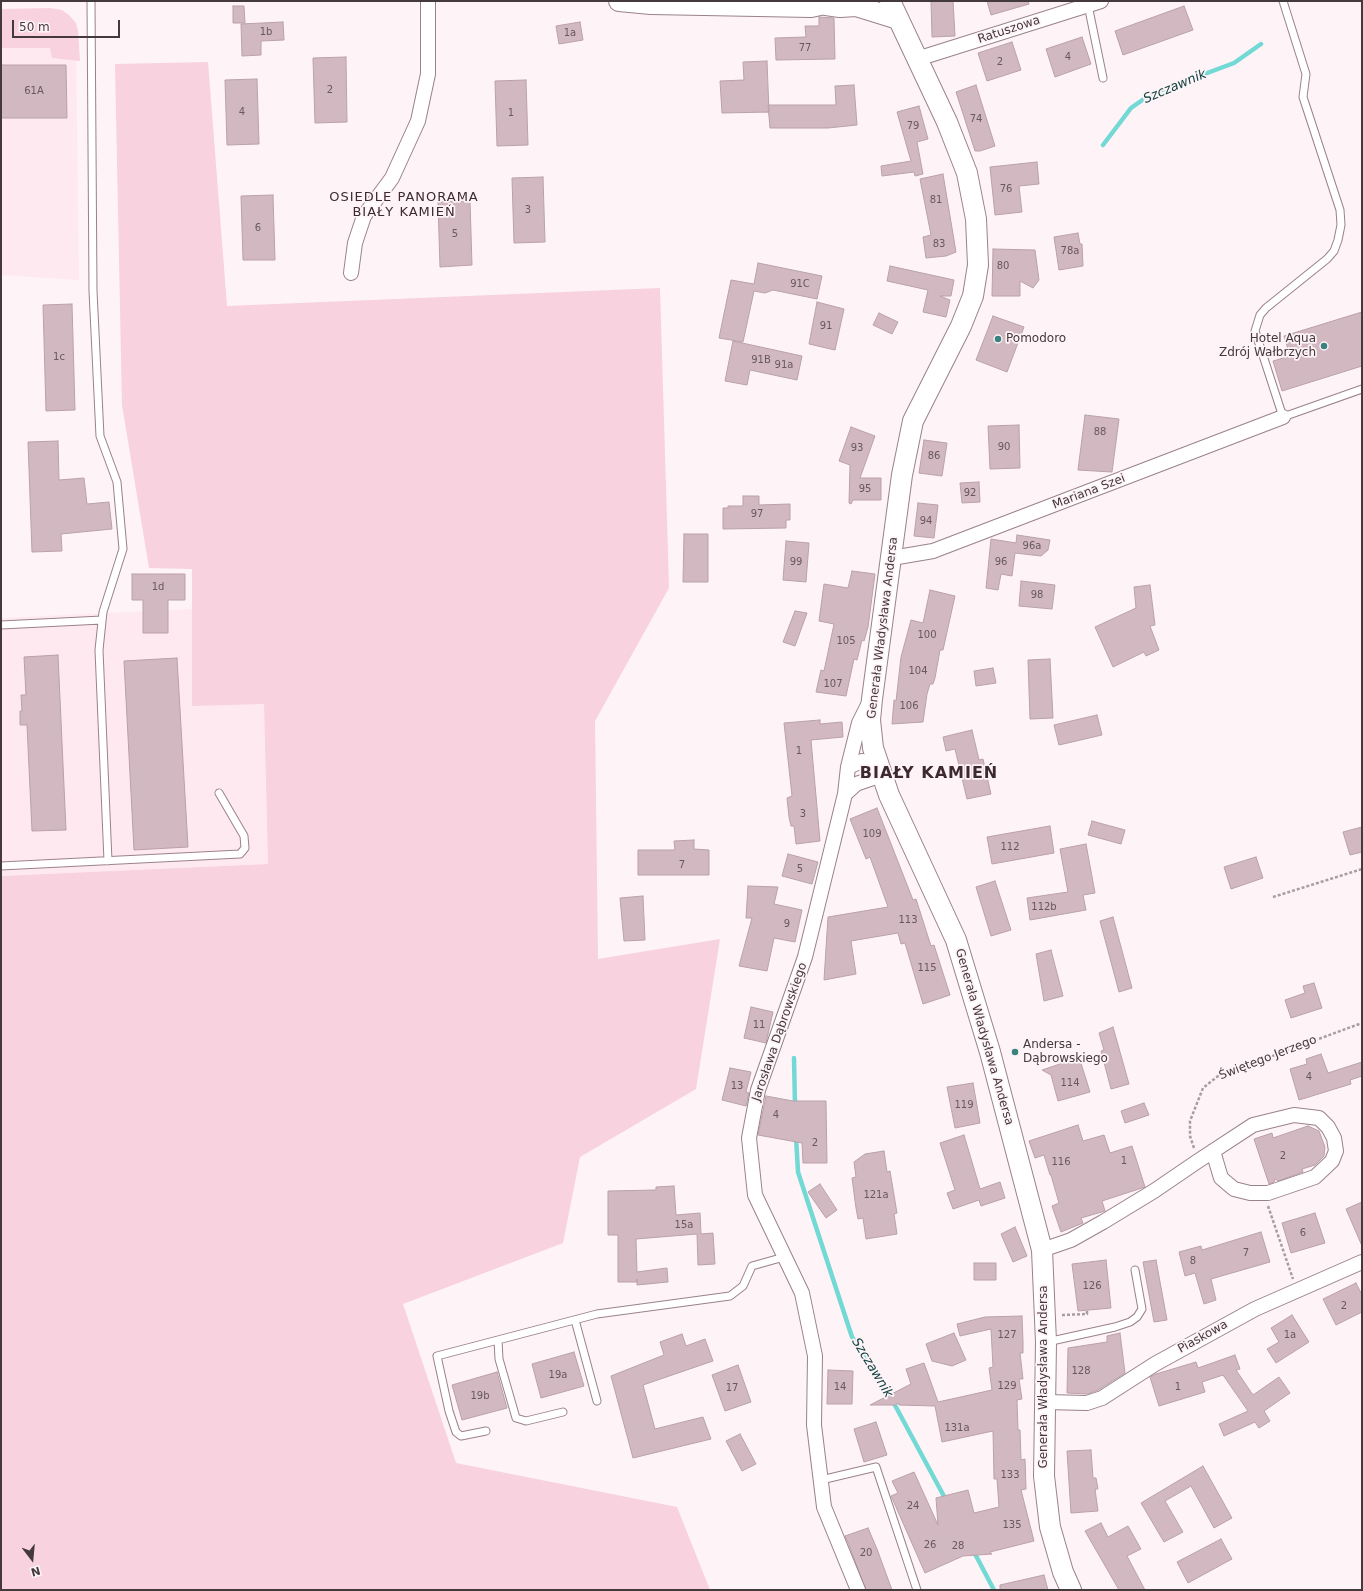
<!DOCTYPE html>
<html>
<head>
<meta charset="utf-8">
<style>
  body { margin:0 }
  #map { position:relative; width:1363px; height:1591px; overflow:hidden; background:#fef3f6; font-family:"DejaVu Sans",sans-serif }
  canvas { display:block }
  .frame { position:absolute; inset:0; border:2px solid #44393d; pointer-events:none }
  .north { position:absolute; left:12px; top:1539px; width:40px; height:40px; -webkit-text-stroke:3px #fef3f6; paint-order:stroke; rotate:164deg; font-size:11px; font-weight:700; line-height:16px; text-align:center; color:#44393d }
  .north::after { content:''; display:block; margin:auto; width:14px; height:18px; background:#44393d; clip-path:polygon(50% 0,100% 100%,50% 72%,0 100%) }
  .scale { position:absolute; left:12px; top:20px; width:108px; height:18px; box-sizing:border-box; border:2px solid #44393d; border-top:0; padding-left:5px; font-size:12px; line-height:14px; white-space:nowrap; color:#44393d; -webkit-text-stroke:3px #fef3f6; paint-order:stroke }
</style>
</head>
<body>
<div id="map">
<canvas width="1363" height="1591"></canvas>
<div class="frame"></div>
<div class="north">N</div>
<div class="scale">50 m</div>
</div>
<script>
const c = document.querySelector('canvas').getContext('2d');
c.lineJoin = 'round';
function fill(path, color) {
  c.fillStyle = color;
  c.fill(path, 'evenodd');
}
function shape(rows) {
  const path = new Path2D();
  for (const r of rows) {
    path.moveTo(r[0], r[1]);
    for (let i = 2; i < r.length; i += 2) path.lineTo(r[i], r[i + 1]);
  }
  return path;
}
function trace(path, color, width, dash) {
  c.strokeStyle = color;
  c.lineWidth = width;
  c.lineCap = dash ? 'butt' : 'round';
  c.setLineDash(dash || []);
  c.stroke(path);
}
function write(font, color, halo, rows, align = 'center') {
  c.font = font + ' "DejaVu Sans",sans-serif';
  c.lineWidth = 3.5;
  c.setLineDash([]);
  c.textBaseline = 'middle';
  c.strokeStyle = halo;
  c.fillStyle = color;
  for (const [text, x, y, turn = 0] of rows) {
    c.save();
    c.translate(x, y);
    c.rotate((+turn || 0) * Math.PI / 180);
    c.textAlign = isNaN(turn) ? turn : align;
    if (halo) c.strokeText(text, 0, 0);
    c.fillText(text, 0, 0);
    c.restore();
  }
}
fill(shape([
  [76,42,79,280,1,275,1,44],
  [192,609,192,705,264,704,268,864,1,876,1,618]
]), '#ffe9f0');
fill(shape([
  [50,8,62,10,69,15,76,23,78,31,80,61,52,58,50,48,1,48,1,9],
  [208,62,227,306,660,288,669,588,595,721,598,959,720,939,696,1089,580,1157,563,1243,403,1304,456,1463,677,1507,710,1590,1,1590,1,876,268,864,264,704,192,706,192,569,149,568,122,405,115,64]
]), '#f8d2de');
trace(shape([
  [1103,145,1131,108,1151,94,1234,63,1261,44],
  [794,1058,795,1106],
  [796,1137,798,1172,852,1337,883,1383,946,1500],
  [973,1550,994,1590]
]), '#72d9d5', 4.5);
const building = shape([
  [931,1,953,1,955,36,932,37,931,1],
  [987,1,1028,1,1029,4,991,15,987,1],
  [233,6,244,6,245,23,233,23,233,6],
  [1184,6,1193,30,1123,55,1115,31,1184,6],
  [819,17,834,18,835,59,776,60,775,38,806,37,805,26,819,26,819,17],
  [283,22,284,40,261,41,261,55,242,56,241,24,283,22],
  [580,22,583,40,559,44,556,26,580,22],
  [1082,37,1091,64,1055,77,1046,49,1082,37],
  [1012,42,1021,70,987,81,978,53,1012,42],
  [346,57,347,122,315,123,313,58,346,57],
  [767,61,769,112,722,113,720,81,744,80,743,62,767,61],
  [1,65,66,65,67,118,1,118,1,65],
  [257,79,259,144,227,145,225,80,257,79],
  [526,80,528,145,497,146,495,81,526,80],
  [854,85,857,125,828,128,770,128,768,105,836,105,835,86,854,85],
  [976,85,995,146,980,151,975,151,956,92,976,85],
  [919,106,928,139,917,142,923,174,915,176,914,172,882,176,881,166,911,161,897,112,919,106],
  [1037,162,1039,184,1019,186,1022,212,995,215,990,167,1037,162],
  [943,174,956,252,946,256,926,258,923,237,931,235,920,179,943,174],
  [543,177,545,242,514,243,512,178,543,177],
  [273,195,275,260,243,260,241,196,273,195],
  [470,201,472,265,440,267,438,202,470,201],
  [1078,233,1080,244,1082,244,1083,266,1059,270,1054,237,1078,233],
  [993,249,1035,250,1039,280,1033,288,1020,281,1020,296,992,296,993,249],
  [758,263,822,276,817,299,773,290,765,293,754,291,743,342,719,338,731,280,754,284,758,263],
  [890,266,954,280,951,296,940,296,950,300,946,317,923,312,928,290,887,281,890,266],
  [817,302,844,309,835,350,809,344,817,302],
  [72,304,75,410,46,411,43,305,72,304],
  [1362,312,1362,366,1282,391,1273,361,1290,356,1284,336,1362,312],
  [879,313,898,322,892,334,873,325,879,313],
  [993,316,1024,327,1007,372,976,360,993,316],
  [733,341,802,356,797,380,750,370,747,385,725,381,733,341],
  [1085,415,1119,419,1112,472,1078,470,1085,415],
  [1019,425,1020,468,990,469,988,426,1019,425],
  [851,427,875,436,860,478,881,478,881,500,853,500,851,504,849,503,850,465,839,461,851,427],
  [924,440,947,443,942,476,919,473,924,440],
  [58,441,59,480,84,478,87,504,109,502,112,529,61,534,62,551,32,552,28,442,58,441],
  [979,482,980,502,962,503,960,483,979,482],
  [743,496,759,496,759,505,790,504,790,520,786,520,786,528,723,529,723,508,728,508,728,506,743,506,743,496],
  [918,503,938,505,934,538,914,536,918,503],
  [684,534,708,534,708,582,683,582,684,534],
  [1017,535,1050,540,1048,550,1041,556,1015,553,1012,576,1001,574,998,590,986,588,991,539,1016,543,1017,535],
  [786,541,809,543,806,582,783,580,786,541],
  [852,571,875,574,868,627,864,641,862,640,857,660,854,659,846,696,816,692,821,670,824,671,834,624,819,621,824,584,848,588,852,571],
  [132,574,185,574,185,600,168,600,168,633,143,633,143,600,132,600,132,574],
  [1021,581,1055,585,1052,609,1019,606,1021,581],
  [1150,585,1155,625,1150,626,1159,650,1146,656,1144,652,1113,667,1095,627,1136,608,1134,587,1150,585],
  [930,590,955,596,943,650,940,650,935,678,933,684,930,684,927,694,923,722,892,724,894,700,896,701,901,657,911,620,923,623,930,590],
  [795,611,807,613,795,646,783,642,795,611],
  [58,655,66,830,32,831,27,725,20,725,20,711,22,711,21,695,26,695,24,657,58,655],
  [177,658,188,847,134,850,124,661,177,658],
  [1050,659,1053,718,1030,719,1028,660,1050,659],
  [993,668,996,683,976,686,974,671,993,668],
  [1097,715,1102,735,1059,745,1054,725,1097,715],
  [820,720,820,724,842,722,843,737,811,740,820,841,796,844,794,826,791,826,789,817,787,798,792,796,784,723,820,720],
  [972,730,979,760,983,759,991,794,967,799,955,749,946,751,943,737,972,730],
  [877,808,913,900,916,899,931,946,934,945,950,995,923,1004,905,943,901,944,898,933,851,941,856,974,824,980,828,917,888,907,870,857,866,859,850,819,877,808],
  [1092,821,1125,830,1121,844,1088,835,1092,821],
  [1050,826,1054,853,992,864,987,837,1050,826],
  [1362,827,1362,852,1350,855,1343,832,1362,827],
  [694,840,694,849,709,850,709,875,638,875,638,850,675,850,674,841,694,840],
  [1086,844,1095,893,1083,895,1086,910,1030,920,1027,898,1068,892,1060,849,1086,844],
  [788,854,818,862,812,884,782,876,788,854],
  [1256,857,1263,878,1231,889,1224,867,1256,857],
  [995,881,1011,930,991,936,976,887,995,881],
  [748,886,778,887,774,904,802,910,795,942,774,938,767,971,739,966,752,918,746,918,748,886],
  [643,896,645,940,624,941,620,898,643,896],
  [1113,917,1132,988,1119,992,1100,921,1113,917],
  [1051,950,1063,996,1044,1001,1036,954,1051,950],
  [1314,983,1322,1008,1291,1018,1285,1000,1305,993,1303,986,1314,983],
  [751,1007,773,1012,766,1043,744,1038,751,1007],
  [1113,1027,1129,1084,1111,1089,1101,1051,1104,1050,1099,1033,1113,1027],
  [1321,1054,1328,1073,1362,1062,1362,1076,1350,1080,1351,1084,1299,1100,1290,1069,1307,1064,1306,1059,1321,1054],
  [1068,1057,1075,1061,1080,1060,1090,1092,1058,1101,1051,1075,1042,1070,1060,1064,1063,1059,1068,1057],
  [730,1068,751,1072,746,1092,749,1093,746,1106,722,1100,730,1068],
  [973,1083,980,1123,955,1128,947,1087,973,1083],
  [766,1096,793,1101,826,1101,827,1163,803,1163,802,1143,758,1135,766,1096],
  [1144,1103,1149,1115,1125,1123,1121,1111,1144,1103],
  [1078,1125,1083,1141,1104,1135,1110,1153,1132,1146,1145,1187,1102,1201,1105,1211,1081,1218,1083,1223,1061,1232,1052,1206,1059,1203,1051,1175,1050,1175,1044,1155,1035,1158,1029,1141,1078,1125],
  [1308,1126,1319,1131,1325,1147,1324,1156,1315,1165,1302,1169,1303,1172,1278,1181,1275,1179,1274,1182,1269,1184,1254,1139,1272,1133,1273,1138,1308,1126],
  [964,1135,980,1189,1000,1182,1005,1198,981,1206,979,1200,953,1209,947,1193,955,1190,940,1143,964,1135],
  [884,1151,887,1172,890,1171,897,1213,894,1214,897,1234,866,1239,863,1218,858,1219,856,1208,852,1178,856,1177,854,1162,865,1154,884,1151],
  [820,1184,837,1210,826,1218,808,1192,820,1184],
  [674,1186,676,1215,700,1213,701,1234,713,1233,715,1264,698,1265,697,1234,636,1239,637,1272,667,1268,668,1282,637,1285,637,1279,637,1282,618,1282,618,1235,608,1235,608,1191,656,1190,656,1187,674,1186],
  [1362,1202,1362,1246,1346,1209,1362,1202],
  [1315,1213,1325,1243,1291,1253,1282,1223,1315,1213],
  [1015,1227,1027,1256,1013,1262,1001,1234,1015,1227],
  [1261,1232,1270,1262,1211,1279,1216,1300,1204,1304,1195,1273,1185,1276,1179,1252,1201,1246,1202,1250,1261,1232],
  [1106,1260,1111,1308,1078,1311,1072,1264,1106,1260],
  [1156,1260,1167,1320,1154,1322,1143,1262,1156,1260],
  [974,1263,996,1263,996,1280,974,1280,974,1263],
  [1356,1283,1362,1295,1362,1312,1336,1325,1323,1299,1356,1283],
  [1292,1315,1309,1342,1276,1363,1267,1349,1279,1342,1271,1328,1292,1315],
  [1022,1316,1023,1342,1023,1353,1020,1353,1023,1379,1019,1379,1022,1399,1017,1400,1018,1430,1020,1430,1021,1460,1025,1459,1026,1489,1021,1490,1034,1541,990,1552,992,1554,963,1556,925,1573,892,1498,891,1496,898,1493,892,1481,914,1472,938,1525,936,1498,968,1490,974,1513,999,1507,997,1479,994,1479,993,1431,942,1442,935,1406,899,1405,898,1403,895,1405,870,1405,911,1384,906,1369,924,1363,938,1402,992,1390,989,1368,993,1367,991,1329,960,1336,957,1324,985,1317,1022,1316],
  [954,1333,966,1360,952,1366,932,1361,926,1344,954,1333],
  [1120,1333,1125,1373,1098,1390,1088,1394,1067,1393,1068,1348,1107,1342,1107,1336,1120,1333],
  [682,1334,686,1346,705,1339,713,1361,643,1385,655,1429,703,1417,711,1439,633,1458,611,1376,664,1355,660,1342,682,1334],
  [574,1352,584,1386,541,1398,532,1364,574,1352],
  [1235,1355,1240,1369,1236,1370,1253,1395,1279,1377,1290,1393,1264,1411,1270,1421,1259,1428,1255,1422,1224,1436,1219,1424,1248,1411,1223,1375,1202,1382,1205,1392,1159,1406,1150,1377,1156,1374,1196,1362,1198,1368,1235,1355],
  [738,1365,751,1402,725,1411,712,1375,738,1365],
  [828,1370,853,1371,852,1404,827,1404,828,1370],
  [497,1372,507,1408,462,1420,452,1385,497,1372],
  [876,1422,887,1455,864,1462,854,1429,876,1422],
  [740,1434,756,1464,742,1471,726,1441,740,1434],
  [1091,1450,1093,1478,1096,1478,1098,1489,1095,1489,1098,1511,1071,1513,1067,1451,1091,1450],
  [1203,1466,1232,1518,1214,1528,1191,1486,1165,1501,1183,1532,1164,1542,1141,1503,1203,1466],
  [1101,1523,1108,1537,1128,1526,1141,1549,1127,1556,1145,1590,1119,1590,1085,1531,1101,1523],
  [868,1528,877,1549,892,1590,866,1590,849,1545,845,1536,868,1528],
  [1221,1539,1232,1559,1188,1583,1177,1562,1221,1539],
  [1044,1575,1048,1590,1000,1590,1000,1585,1044,1575]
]);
fill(building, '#d2b8c0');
trace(building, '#baa1a9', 1);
const lane = shape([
  [91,1,93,291,100,436,117,482,123,549,103,612,99,650,108,861],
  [1283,1,1306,74,1303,97,1340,210,1341,225,1338,240,1334,251,1327,259,1266,308,1260,315,1255,331,1283,417,1362,389],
  [1088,5,1103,78],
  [1,625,102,620],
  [1,866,240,854,245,848,244,836,219,793],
  [575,1320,597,1401],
  [498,1340,499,1359,516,1418,526,1421,563,1412],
  [1047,1342,1115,1327,1130,1322,1137,1317,1142,1309,1135,1270],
  [486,1431,461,1436,456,1432,449,1411,437,1356,597,1314,730,1296,743,1286,752,1266,784,1257],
  [821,1480,876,1467,917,1590]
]);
const street = shape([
  [917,59,1101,1],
  [351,273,355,243,364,216,392,178,418,121,428,74,428,1],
  [892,558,933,551,1283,417],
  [848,767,862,761,868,762,881,775],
  [845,794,856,784,882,775],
  [1042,1250,1071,1240,1103,1222,1154,1191,1198,1161,1253,1125,1294,1115,1319,1118,1328,1127,1334,1138,1336,1151,1332,1161,1315,1177,1268,1193,1250,1193,1234,1189,1221,1178,1213,1151],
  [1045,1402,1087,1403,1102,1398,1155,1364,1255,1309,1362,1262],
  [858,1590,824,1507,814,1425,815,1356,802,1293,755,1195,749,1138,758,1090,805,957,845,794,848,767,859,723,868,705]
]);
const secondary = shape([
  [619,1,651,4,811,7,839,1],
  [890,1,947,122,967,173,976,219,978,265,973,296,961,326,913,421,902,475,872,699,870,720,873,748,889,795,956,940,990,1052,1042,1250,1046,1342,1044,1476,1050,1527,1063,1572,1071,1590],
  [826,5,840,7,856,6,898,19]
]);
trace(lane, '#9a828a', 9);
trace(street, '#9a828a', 16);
trace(secondary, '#9a828a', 22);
trace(shape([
  [1273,897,1362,869],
  [1194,1148,1190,1136,1190,1121,1203,1088,1218,1076,1362,1023],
  [1268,1206,1293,1279],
  [1062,1315,1087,1314,1087,1310]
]), '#a89da1', 2.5, [3, 2]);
trace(lane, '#fff', 7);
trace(street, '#fff', 14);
trace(secondary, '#fff', 20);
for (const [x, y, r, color] of [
  [998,339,4,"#3a8280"],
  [1324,346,4,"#3a8280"],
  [1015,1052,4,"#3a8280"]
]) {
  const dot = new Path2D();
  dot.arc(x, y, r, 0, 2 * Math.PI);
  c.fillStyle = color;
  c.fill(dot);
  trace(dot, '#fef3f6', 1.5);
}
write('10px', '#68595e', null, [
  ["1b",266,32],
  ["1a",570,33],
  ["77",805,48],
  ["4",1068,57],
  ["2",1000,62],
  ["2",330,90],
  ["61A",34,91],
  ["4",242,112],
  ["1",511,113],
  ["74",976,119],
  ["79",913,126],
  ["76",1006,189],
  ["81",936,200],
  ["3",528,210],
  ["6",258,228],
  ["5",455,234],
  ["83",939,244],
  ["78a",1070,251],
  ["80",1003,266],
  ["91C",800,284],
  ["91",826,326],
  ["1c",59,357],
  ["91B",761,360],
  ["91a",784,365],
  ["88",1100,432],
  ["90",1004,447],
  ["93",857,448],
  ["86",934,456],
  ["95",865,489],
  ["92",970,493],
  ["97",757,514],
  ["94",926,521],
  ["96a",1032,546],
  ["99",796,562],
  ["96",1001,562],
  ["1d",158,587],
  ["98",1037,595],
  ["100",927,635],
  ["105",846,641],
  ["104",918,671],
  ["107",833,684],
  ["106",909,706],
  ["1",799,751],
  ["3",803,814],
  ["109",872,834],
  ["112",1010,847],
  ["7",682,865],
  ["5",800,869],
  ["112b",1044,907],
  ["113",908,920],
  ["9",787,924],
  ["115",927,968],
  ["11",759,1025],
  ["4",1309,1077],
  ["114",1070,1083],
  ["13",737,1086],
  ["119",964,1105],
  ["4",776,1115],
  ["2",815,1143],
  ["2",1283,1156],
  ["1",1124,1161],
  ["116",1061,1162],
  ["121a",876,1195],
  ["15a",684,1225],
  ["6",1303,1233],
  ["7",1246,1253],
  ["8",1193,1261],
  ["126",1092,1286],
  ["2",1344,1306],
  ["127",1007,1335],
  ["1a",1290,1335],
  ["128",1081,1371],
  ["19a",558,1375],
  ["129",1007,1386],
  ["14",840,1387],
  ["1",1178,1387],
  ["17",732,1388],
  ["19b",480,1396],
  ["131a",957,1428],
  ["133",1010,1475],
  ["24",913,1506],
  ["135",1012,1525],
  ["26",930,1545],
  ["28",958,1546],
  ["20",866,1553]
]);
write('12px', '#44393d', '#fef3f6', [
  ["Ratuszowa",1009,30,-18],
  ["Mariana Szei",1089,492,-21],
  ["Generała Władysława Andersa",883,628,-83],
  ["Jarosława Dąbrowskiego",780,1032,-71],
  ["Generała Władysława Andersa",984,1037,74],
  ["Świętego Jerzego",1268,1058,-21],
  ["Piaskowa",1203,1337,-29],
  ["Generała Władysława Andersa",1044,1377,-90]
]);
write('12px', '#44393d', '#fef3f6', [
  ["Pomodoro",1006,339],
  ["Hotel Aqua",1316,339,"right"],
  ["Zdrój Wałbrzych",1316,353,"right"],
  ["Andersa -",1023,1045],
  ["Dąbrowskiego",1023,1059]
], 'left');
write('italic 13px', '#114140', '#fef3f6', [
  ["Szczawnik",1175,87,-23],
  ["Szczawnik",872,1368,59]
]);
c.letterSpacing = '1px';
write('13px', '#3d2930', '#fef3f6', [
  ["OSIEDLE PANORAMA",404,198],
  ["BIAŁY KAMIEŃ",404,213]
]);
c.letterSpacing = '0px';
c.letterSpacing = '1px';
write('bold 16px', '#3d2930', '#fef3f6', [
  ["BIAŁY KAMIEŃ",929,774]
]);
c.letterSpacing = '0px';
</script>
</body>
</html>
